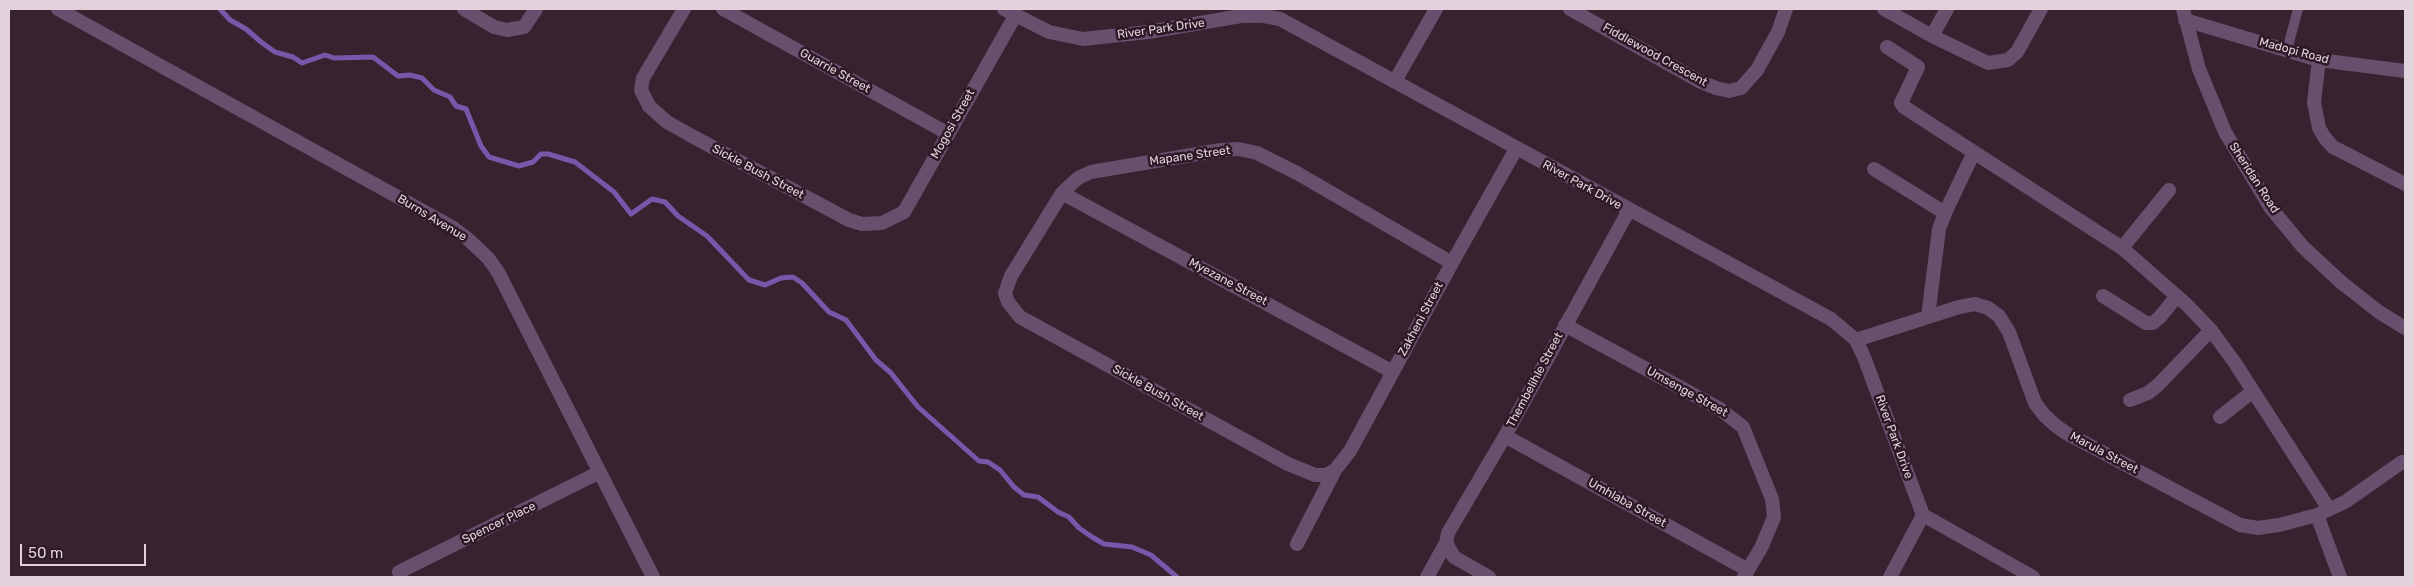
<!DOCTYPE html>
<html>
<head>
<meta charset="utf-8">
<style>
  body { margin:0 }
  #map { position:relative; width:2414px; height:586px; overflow:hidden; background:#382230; font-family:Rubik,sans-serif }
  canvas { display:block }
  .frame { position:absolute; inset:0; border:10px solid #e1d2db; pointer-events:none }
  .scale { position:absolute; left:20px; top:544px; width:126px; height:22px; box-sizing:border-box; border:2px solid #e1d2db; border-top:0; padding-left:6px; font-size:15px; line-height:18px; white-space:nowrap; color:#e1d2db; -webkit-text-stroke:4px #2d1826; paint-order:stroke }
</style>
</head>
<body>
<div id="map">
<canvas width="2414" height="586"></canvas>
<div class="frame"></div>
<div class="scale">50 m</div>
</div>
<script>
const c = document.querySelector('canvas').getContext('2d');
c.lineJoin = 'round';
function shape(rows) {
  const path = new Path2D();
  for (const r of rows) {
    path.moveTo(r[0], r[1]);
    for (let i = 2; i < r.length; i += 2) path.lineTo(r[i], r[i + 1]);
  }
  return path;
}
function trace(path, color, width, dash) {
  c.strokeStyle = color;
  c.lineWidth = width;
  c.lineCap = dash ? 'butt' : 'round';
  c.setLineDash(dash || []);
  c.stroke(path);
}
function write(font, color, halo, rows, align = 'center') {
  c.font = font + ' Rubik,sans-serif';
  c.lineWidth = 5;
  c.setLineDash([]);
  c.textBaseline = 'middle';
  c.strokeStyle = halo;
  c.fillStyle = color;
  for (const [text, x, y, turn = 0] of rows) {
    c.save();
    c.translate(x, y);
    c.rotate((+turn || 0) * Math.PI / 180);
    c.textAlign = isNaN(turn) ? turn : align;
    if (halo) c.strokeText(text, 0, 0);
    c.fillText(text, 0, 0);
    c.restore();
  }
}
trace(shape([
  [220,9,230,20,246,29,261,42,275,52,293,57,302,63,325,55,334,58,373,57,398,76,410,75,422,78,434,90,450,97,456,106,466,109,481,146,489,157,519,166,533,162,541,154,548,154,575,162,614,192,631,214,652,199,665,202,678,216,707,236,749,280,765,285,781,278,793,277,802,283,829,312,846,320,876,360,891,373,918,407,979,461,988,462,1000,470,1014,487,1024,495,1038,497,1058,512,1069,517,1079,528,1092,537,1104,544,1132,547,1151,555,1177,577]
]), '#7757aa', 5);
trace(shape([
  [2287,50,2298,9]
]), '#684f6e', 10);
trace(shape([
  [58,9,452,227,469,240,488,258,498,272,653,577],
  [464,9,494,27,507,30,524,27,536,9],
  [684,9,643,78,641,90,649,106,667,122,690,135,849,220,862,224,882,223,904,212,1015,16],
  [723,9,947,133],
  [1004,9,1049,32,1083,39,1148,32,1241,16,1264,16,1280,19,1831,319,1856,340,1864,357,1923,515,2033,577],
  [1570,9,1699,81,1716,88,1729,91,1741,88,1757,70,1778,32,1786,9],
  [1884,9,1932,36,1988,63,2008,60,2017,52,2041,9],
  [2185,20,2319,60,2405,71],
  [1932,36,1947,9],
  [1887,47,1918,67,1901,103,1904,107,2122,248,2187,305,2211,330,2235,363,2329,509],
  [2319,60,2314,102,2319,128,2325,138,2333,147,2405,184],
  [1395,81,1436,9],
  [1874,169,1945,213],
  [1062,193,1393,372],
  [2122,248,2169,190],
  [1452,263,1297,173,1257,153,1239,149,1221,150,1091,172,1078,178,1062,193,1011,276,1005,293,1008,302,1020,317,1288,464,1315,475,1326,475,1335,470,1350,451,1452,263,1516,149],
  [2103,296,2146,323,2153,323,2160,317,2177,296],
  [1928,317,1939,229,1945,213,1974,152],
  [1565,325,1720,409,1743,427,1772,499,1774,517,1762,546,1744,577],
  [1856,340,1959,307,1975,304,1988,308,1999,316,2009,332,2035,403,2044,415,2055,425,2066,433,2240,525,2258,528,2279,525,2317,515,2345,502,2402,462],
  [2130,400,2148,393,2158,385,2211,330],
  [2220,417,2253,391],
  [1505,436,1748,570],
  [2317,515,2340,577],
  [1297,544,1335,470],
  [399,572,598,473],
  [1427,577,1446,543],
  [1489,577,1454,557,1446,543,1448,533,1505,436,1629,210],
  [1890,577,1923,515]
]), '#684f6e', 14);
trace(shape([
  [2183,9,2199,69,2225,132,2270,207,2303,247,2342,283,2379,312,2405,328]
]), '#684f6e', 14);
write('12px', '#e1d2db', '#2d1826', [
  ["River Park Drive",1161,29,-8],
  ["Madopi Road",2294,51,15],
  ["Fiddlewood Crescent",1655,55,29],
  ["Guarrie Street",835,71,29],
  ["Mogosi Street",953,124,-61],
  ["Mapane Street",1190,156,-8],
  ["Sickle Bush Street",758,172,28],
  ["Sheridan Road",2254,178,57],
  ["River Park Drive",1582,185,29],
  ["Burns Avenue",432,218,31],
  ["Myezane Street",1228,282,28],
  ["Zakheni Street",1421,319,-62],
  ["Thembelihle Street",1535,380,-62],
  ["Umsenge Street",1687,392,29],
  ["Sickle Bush Street",1158,393,29],
  ["River Park Drive",1894,437,70],
  ["Marula Street",2104,453,28],
  ["Umhlaba Street",1627,503,29],
  ["Spencer Place",499,523,-26]
]);
</script>
</body>
</html>
